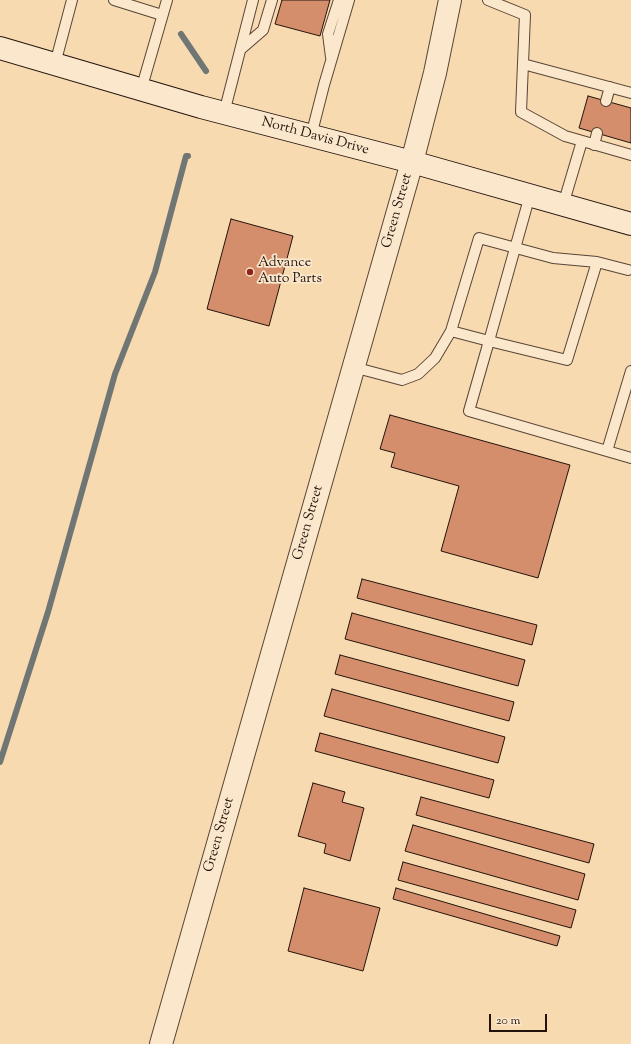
<!DOCTYPE html>
<html>
<head>
<meta charset="utf-8">
<style>
  body { margin:0 }
  #map { position:relative; width:631px; height:1044px; overflow:hidden; background:#f7dab0; font-family:"Sorts Mill Goudy",serif }
  canvas { display:block }
  .scale { position:absolute; left:489px; top:1014px; width:58px; height:18px; box-sizing:border-box; border:2px solid #24130d; border-top:0; padding-left:5px; font-size:12px; line-height:14px; white-space:nowrap; color:#24130d; -webkit-text-stroke:3px #fae7cc; paint-order:stroke }
</style>
</head>
<body>
<div id="map">
<canvas width="631" height="1044"></canvas>
<div class="scale">20 m</div>
</div>
<script>
const c = document.querySelector('canvas').getContext('2d');
c.lineJoin = 'round';
function shape(rows) {
  const path = new Path2D();
  for (const r of rows) {
    path.moveTo(r[0], r[1]);
    for (let i = 2; i < r.length; i += 2) path.lineTo(r[i], r[i + 1]);
  }
  return path;
}
function trace(path, color, width, dash) {
  c.strokeStyle = color;
  c.lineWidth = width;
  c.lineCap = dash ? 'butt' : 'round';
  c.setLineDash(dash || []);
  c.stroke(path);
}
function fill(path, color) {
  c.fillStyle = color;
  c.fill(path, 'evenodd');
}
function write(font, color, halo, rows, align = 'center') {
  c.font = font + ' "Sorts Mill Goudy",serif';
  c.lineWidth = 3.5;
  c.setLineDash([]);
  c.textBaseline = 'middle';
  c.strokeStyle = halo;
  c.fillStyle = color;
  for (const [text, x, y, turn = 0] of rows) {
    c.save();
    c.translate(x, y);
    c.rotate((+turn || 0) * Math.PI / 180);
    c.textAlign = isNaN(turn) ? turn : align;
    if (halo) c.strokeText(text, 0, 0);
    c.fillText(text, 0, 0);
    c.restore();
  }
}
trace(shape([
  [181,34,206,71],
  [0,762,48,612,115,374,155,272,186,156,188,156]
]), '#707673', 6);
const building = shape([
  [282,0,330,0,320,36,275,24,282,0],
  [588,96,631,108,631,143,579,128,588,96],
  [231,219,293,236,269,326,207,309,231,219],
  [390,415,570,465,538,578,441,551,459,486,391,467,395,453,380,449,390,415],
  [362,579,537,625,532,645,357,598,362,579],
  [352,613,525,660,518,686,345,639,352,613],
  [340,655,514,702,509,721,335,674,340,655],
  [332,689,505,737,498,763,324,716,332,689],
  [320,733,494,780,489,798,315,751,320,733],
  [313,783,345,792,342,802,364,808,350,861,324,853,326,844,298,836,313,783],
  [421,797,594,844,589,863,416,815,421,797],
  [413,825,585,874,578,900,405,851,413,825],
  [403,862,576,910,571,928,398,880,403,862],
  [304,888,380,908,363,971,288,951,304,888],
  [396,888,560,936,557,946,393,899,396,888]
]);
fill(building, '#d48e6b');
trace(building, '#24130d', 1);
const service = shape([
  [114,0,162,15],
  [488,0,525,15,521,112,565,136,631,155],
  [241,49,263,30,272,0],
  [331,57,328,34,339,0],
  [55,64,72,0],
  [523,64,631,93],
  [141,90,167,0],
  [606,101,610,87],
  [224,113,253,0],
  [311,136,324,85,349,0],
  [594,145,597,133],
  [563,205,582,141],
  [628,270,597,262,567,360,489,341,469,411,631,458],
  [451,331,479,238,553,258,597,262],
  [353,367,402,380,418,374,435,358,451,331,489,341,530,195],
  [607,451,631,371]
]);
const tertiary = shape([
  [161,1044,412,162,435,73,450,0]
]);
const secondary = shape([
  [0,48,201,107,412,162,631,224]
]);
trace(service, '#594536', 12);
trace(tertiary, '#594536', 24);
trace(secondary, '#24130d', 24);
trace(service, '#fae7cc', 10);
trace(tertiary, '#fae7cc', 22);
trace(secondary, '#fae7cc', 22);
for (const [x, y, r, color] of [
  [250,272,4,"#8f2418"]
]) {
  const dot = new Path2D();
  dot.arc(x, y, r, 0, 2 * Math.PI);
  c.fillStyle = color;
  c.fill(dot);
  trace(dot, '#fae7cc', 1.5);
}
write('14px', '#24130d', '#fae7cc', [
  ["North Davis Drive",315,137,15],
  ["Green Street",398,211,-74],
  ["Green Street",309,523,-74],
  ["Green Street",220,835,-74]
]);
write('14px', '#24130d', '#fae7cc', [
  ["Advance",258,264],
  ["Auto Parts",258,280]
], 'left');
</script>
</body>
</html>
